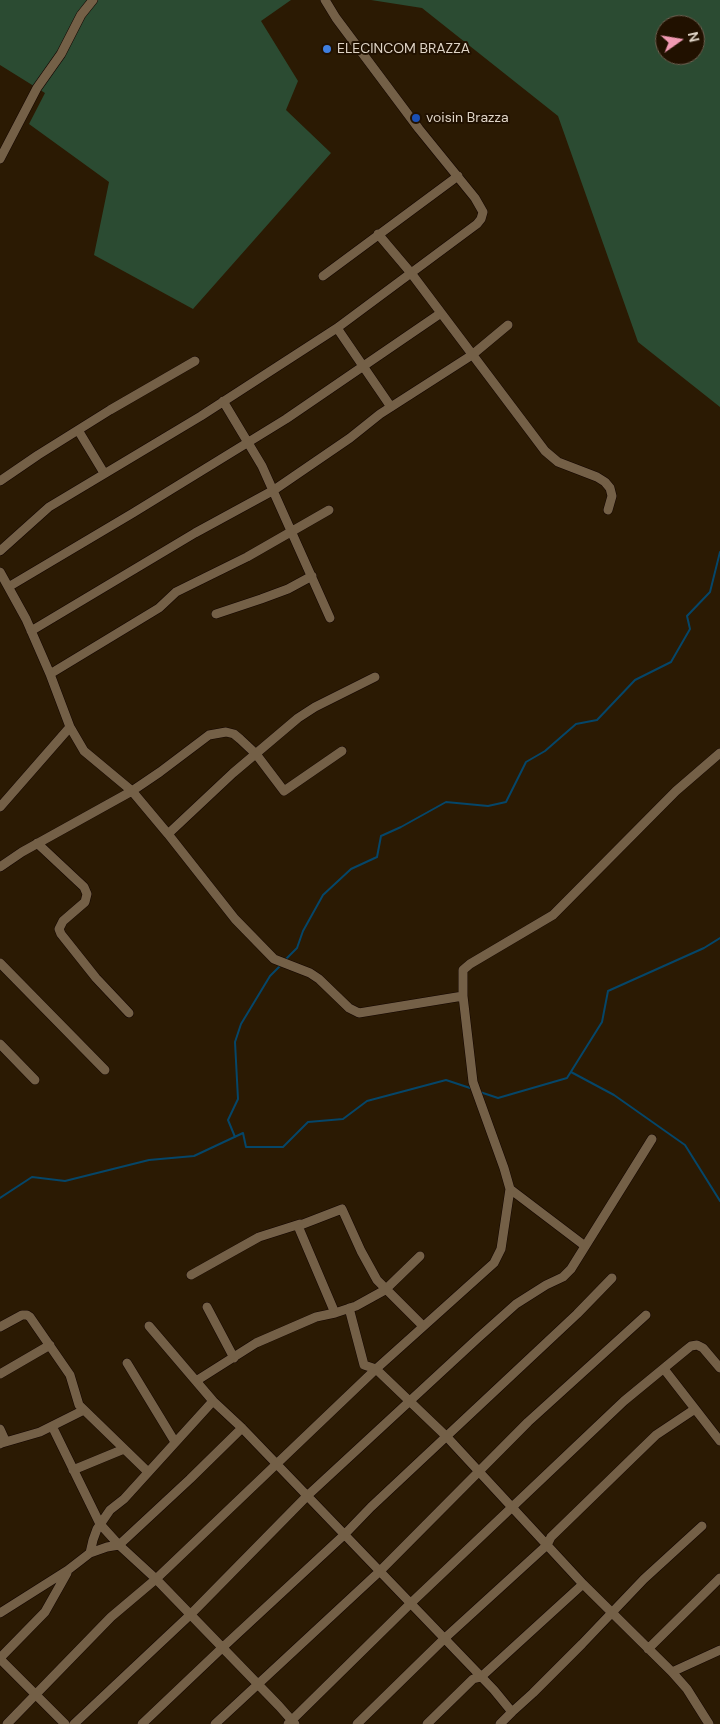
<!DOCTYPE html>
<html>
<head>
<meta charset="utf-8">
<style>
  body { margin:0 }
  #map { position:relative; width:720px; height:1724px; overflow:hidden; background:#2b1a03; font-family:"DM Sans",sans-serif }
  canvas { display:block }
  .north { position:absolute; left:655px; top:15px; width:50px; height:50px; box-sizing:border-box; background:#211100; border:1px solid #6d5f4f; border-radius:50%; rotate:77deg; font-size:14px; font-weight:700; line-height:20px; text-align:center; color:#dfd4c6 }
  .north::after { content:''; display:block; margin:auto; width:18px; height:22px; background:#f19ab3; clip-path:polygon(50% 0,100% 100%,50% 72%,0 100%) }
</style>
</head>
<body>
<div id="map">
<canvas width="720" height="1724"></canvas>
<div class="north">N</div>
</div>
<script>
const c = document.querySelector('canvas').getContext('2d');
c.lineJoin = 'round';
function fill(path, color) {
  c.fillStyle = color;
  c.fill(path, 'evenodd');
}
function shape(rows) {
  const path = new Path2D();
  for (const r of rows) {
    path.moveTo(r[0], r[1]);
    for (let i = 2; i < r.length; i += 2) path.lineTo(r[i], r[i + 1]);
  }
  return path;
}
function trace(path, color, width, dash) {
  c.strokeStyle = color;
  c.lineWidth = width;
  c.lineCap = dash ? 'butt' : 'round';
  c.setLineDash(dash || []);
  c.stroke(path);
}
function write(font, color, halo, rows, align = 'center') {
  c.font = font + ' "DM Sans",sans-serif';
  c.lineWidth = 4;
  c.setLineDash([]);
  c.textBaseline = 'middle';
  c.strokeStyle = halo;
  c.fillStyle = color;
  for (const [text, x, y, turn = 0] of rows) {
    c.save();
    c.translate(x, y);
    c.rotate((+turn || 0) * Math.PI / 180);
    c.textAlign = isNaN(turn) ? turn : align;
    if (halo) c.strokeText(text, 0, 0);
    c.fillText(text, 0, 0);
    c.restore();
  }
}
fill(shape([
  [0,0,291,0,261,21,298,81,286,110,331,153,193,309,94,255,109,182,29,124,45,93,0,65],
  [371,0,720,0,720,407,638,342,558,116,422,8],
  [665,25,695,25,695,55,665,55]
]), '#2b4b32');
trace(shape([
  [286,959,297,948,303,931,323,895,351,869,377,857,381,836,401,827,446,802,488,806,506,802,526,762,545,751,576,724,597,720,635,680,671,662,690,629,687,616,710,592,720,552],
  [571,1072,614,1095,685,1145,720,1201],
  [480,1092,498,1098,567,1078,602,1022,608,991,704,948,720,938],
  [235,1137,228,1120,238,1099,235,1042,241,1024,270,976,281,965],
  [0,1198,32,1177,65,1181,149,1160,194,1156,243,1133,246,1147,283,1147,308,1122,343,1119,367,1101,446,1080,473,1089]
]), '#054669', 2);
const minor = shape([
  [0,159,37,88,61,54,81,15,93,0],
  [378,234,411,273,545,451,558,462,597,477,605,482,610,488,612,496,608,510],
  [323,276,458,176],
  [337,328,391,407],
  [223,401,262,466,330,618],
  [78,430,104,473],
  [0,481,38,455,110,410,195,361],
  [0,551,49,507,201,416,337,328,477,224,481,219,483,212,475,198,419,129,336,18,325,0],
  [0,572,26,619,50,674,70,727,84,751,132,791,168,834,235,919,274,959,310,973,319,979,349,1008,359,1013,463,996],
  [10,586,133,513,286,419,441,313],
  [216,614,261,599,288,589,312,576],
  [31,631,195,533,274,490,350,438,380,414,472,355,508,325],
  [50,674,159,608,176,592,247,557,329,510],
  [0,807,70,727],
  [168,834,233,773,298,718,315,707,375,677],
  [37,843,84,887,87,894,85,902,63,921,59,929,61,934,96,978,129,1013],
  [0,867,22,852,132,791,160,772,209,735,226,732,234,734,240,739,256,754,284,791,342,751],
  [0,963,105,1070],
  [0,1044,35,1080],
  [510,1189,585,1246],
  [191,1275,259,1237,300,1224],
  [207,1307,234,1358],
  [349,1308,364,1365,376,1369,447,1437,583,1584,672,1672,687,1689,709,1724],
  [335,1313,298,1226,342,1209,361,1251,377,1280,423,1326],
  [149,1326,213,1401],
  [0,1327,22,1315,27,1315,30,1317,70,1375,79,1405,148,1472],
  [127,1363,175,1442],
  [664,1369,720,1441],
  [0,1374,50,1345],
  [196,1381,256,1343,316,1317,335,1313,356,1306,385,1290,420,1256],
  [52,1426,100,1524,119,1545,190,1479,242,1428],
  [0,1429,5,1440,0,1444],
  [2,1443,40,1432,84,1410],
  [73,1470,124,1449],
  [90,1553,93,1540,97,1529,110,1510,124,1499,213,1401,242,1428,494,1690,512,1712,500,1724],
  [0,1613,68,1570,90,1553,107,1547,119,1545,156,1579,279,1706,295,1724],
  [648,1649,720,1578],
  [0,1658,45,1612,67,1573],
  [0,1659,65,1724],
  [672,1672,720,1650],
  [512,1712,533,1693,582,1644,644,1579,702,1526],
  [7,1724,111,1617,156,1579,376,1369,494,1263,501,1249,510,1189,504,1168,473,1082,463,996,463,970,470,964,553,915,676,791,720,753],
  [74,1724,190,1615,307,1496,478,1338,516,1304,546,1285,563,1277,571,1269,652,1139],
  [142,1724,222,1648,344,1535,371,1507,577,1314,612,1278],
  [215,1724,380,1571,528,1422,646,1315],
  [288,1724,411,1603,624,1401,686,1350,691,1346,697,1345,703,1348,720,1368],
  [357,1724,445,1638,547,1545,551,1537,656,1435,695,1409],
  [427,1724,473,1679,481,1677,583,1584]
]);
trace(minor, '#130500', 10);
trace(minor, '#746047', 9);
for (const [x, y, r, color] of [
  [327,49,5,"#3f7fe0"],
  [416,118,5,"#1a4fb4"]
]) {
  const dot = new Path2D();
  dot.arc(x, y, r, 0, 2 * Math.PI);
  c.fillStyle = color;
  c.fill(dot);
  trace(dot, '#211100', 2);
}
write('14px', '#dfd4c6', '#211100', [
  ["ELECINCOM BRAZZA",337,49],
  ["voisin Brazza",426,118]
], 'left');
</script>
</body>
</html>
